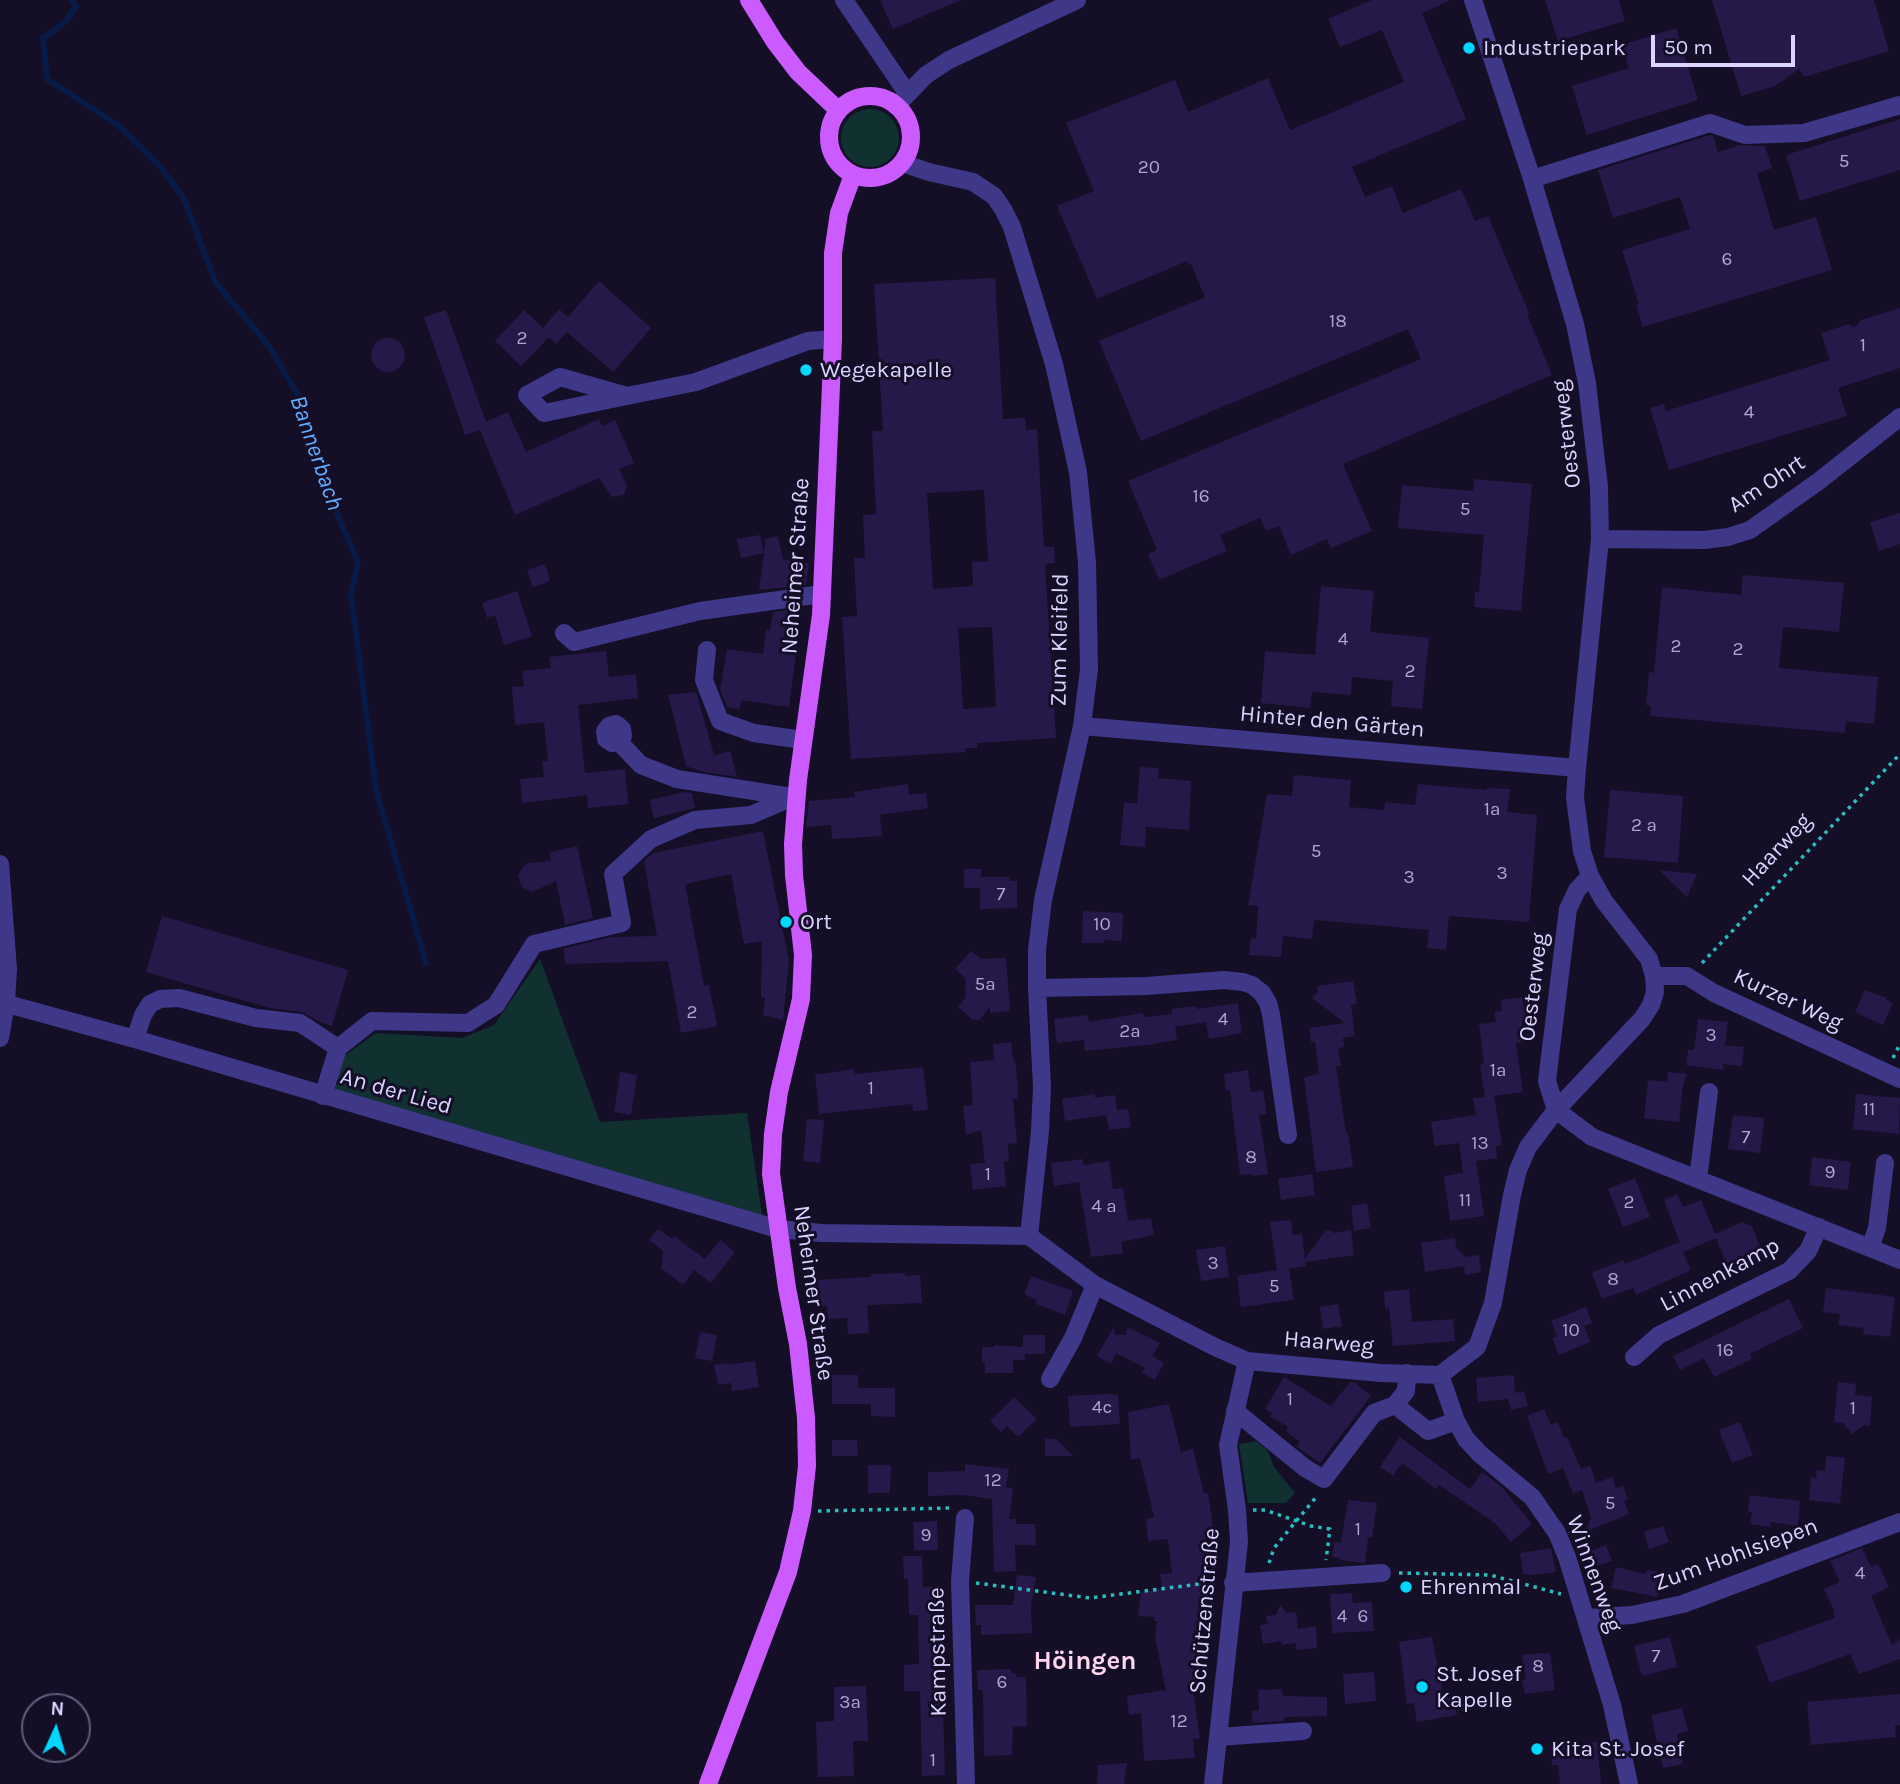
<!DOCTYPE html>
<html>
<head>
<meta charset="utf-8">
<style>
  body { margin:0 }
  #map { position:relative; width:1900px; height:1784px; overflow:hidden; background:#140e27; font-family:Karla,sans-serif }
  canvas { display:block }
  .north { position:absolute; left:21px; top:1693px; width:70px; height:70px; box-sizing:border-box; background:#140e27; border:2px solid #645d7d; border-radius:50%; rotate:4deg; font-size:19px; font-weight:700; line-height:28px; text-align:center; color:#dbd4ff }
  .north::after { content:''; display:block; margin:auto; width:24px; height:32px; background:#00d7ff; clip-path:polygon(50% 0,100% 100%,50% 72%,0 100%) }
  .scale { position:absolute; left:1651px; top:35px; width:144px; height:32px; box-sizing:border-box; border:4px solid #dbd4ff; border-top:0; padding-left:9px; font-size:21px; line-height:24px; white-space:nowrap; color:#dbd4ff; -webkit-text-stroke:5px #140e27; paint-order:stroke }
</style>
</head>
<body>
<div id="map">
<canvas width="1900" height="1784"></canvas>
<div class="north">N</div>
<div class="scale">50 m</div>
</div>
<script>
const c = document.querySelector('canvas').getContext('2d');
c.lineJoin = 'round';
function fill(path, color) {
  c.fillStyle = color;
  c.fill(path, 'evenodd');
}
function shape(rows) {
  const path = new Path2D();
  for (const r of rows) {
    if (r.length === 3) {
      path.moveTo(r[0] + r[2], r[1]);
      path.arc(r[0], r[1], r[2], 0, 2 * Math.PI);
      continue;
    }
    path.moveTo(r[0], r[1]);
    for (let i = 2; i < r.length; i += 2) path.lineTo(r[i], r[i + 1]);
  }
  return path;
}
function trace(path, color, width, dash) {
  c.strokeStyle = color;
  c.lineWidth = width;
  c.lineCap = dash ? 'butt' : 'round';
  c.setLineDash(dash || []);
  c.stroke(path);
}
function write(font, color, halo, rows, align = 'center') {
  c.font = font + ' Karla,sans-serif';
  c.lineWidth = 6;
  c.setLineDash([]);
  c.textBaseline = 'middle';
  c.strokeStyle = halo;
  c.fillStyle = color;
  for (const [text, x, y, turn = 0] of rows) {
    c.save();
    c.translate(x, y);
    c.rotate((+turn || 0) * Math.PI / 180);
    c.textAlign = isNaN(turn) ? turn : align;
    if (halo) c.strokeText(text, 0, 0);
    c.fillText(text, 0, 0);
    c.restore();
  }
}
fill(shape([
  [870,138,29],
  [540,959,600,1122,747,1113,762,1215,335,1090,343,1057,376,1033,462,1038,494,1025],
  [1256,1441,1268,1451,1274,1467,1295,1493,1286,1503,1248,1503,1239,1444]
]), '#113131');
trace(shape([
  [72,0,76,7,64,23,43,38,47,79,118,125,158,164,183,197,216,283,269,346,301,400,319,472,358,562,351,594,376,790,426,963]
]), '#081b47', 6);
fill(shape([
  [880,0,961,0,893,29],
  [1372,0,1451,0,1422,13,1466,119,1352,167,1365,197,1392,186,1403,213,1461,189,1475,221,1488,216,1529,313,1527,314,1552,375,1343,464,1372,531,1331,548,1327,539,1291,555,1279,526,1266,531,1260,518,1220,535,1227,551,1159,580,1148,554,1157,550,1128,481,1421,359,1408,329,1141,441,1099,341,1205,297,1191,264,1188,265,1187,261,1097,299,1057,206,1094,191,1066,123,1175,80,1188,112,1268,78,1290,130,1404,82,1382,30,1340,47,1328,19],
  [1545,0,1619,0,1625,21,1558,41],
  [1712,0,1874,0,1889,51,1804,77,1799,69,1775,86,1741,96],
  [1676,28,1698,100,1587,135,1572,86,1629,68,1622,45],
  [1900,119,1900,170,1800,201,1786,155],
  [1710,135,1713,136,1718,152,1740,145,1765,146,1772,168,1757,173,1774,230,1816,217,1832,270,1643,327,1636,305,1639,304,1622,250,1690,229,1680,197,1613,218,1598,170],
  [995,278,1003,419,1025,418,1026,430,1037,429,1044,547,1054,547,1055,563,1045,564,1056,738,977,743,977,748,965,748,965,752,851,759,842,617,857,616,854,558,865,558,863,515,876,514,872,431,883,431,874,284],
  [984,490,988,561,972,562,973,586,933,589,927,493],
  [992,627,996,707,963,709,958,628],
  [599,281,651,328,613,372,567,332,556,344,549,337,521,366,495,341,524,310,543,328,559,309,568,317],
  [1900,308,1900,368,1838,388,1847,416,1669,470,1650,408,1664,404,1666,411,1830,360,1821,333,1849,324,1854,328,1861,320],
  [446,310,486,422,508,412,526,452,599,419,602,426,615,420,634,463,619,469,627,485,624,495,612,497,599,478,515,515,480,430,465,435,424,317],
  [388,355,17],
  [1474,479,1532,484,1521,611,1474,607,1475,592,1479,592,1484,535,1398,528,1402,485,1473,491],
  [1900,513,1900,544,1879,551,1870,522],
  [760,535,764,553,765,539,778,536,783,559,809,563,806,585,759,590,764,553,741,558,737,539],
  [545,564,550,581,533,587,527,570],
  [1743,575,1844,583,1839,632,1783,627,1779,668,1878,677,1874,724,1846,721,1845,733,1650,716,1651,706,1646,705,1649,672,1654,673,1662,587,1741,595],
  [1321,586,1374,591,1370,632,1429,638,1422,709,1391,706,1393,681,1352,677,1351,695,1312,692,1310,708,1261,703,1265,651,1315,655],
  [517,591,532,636,504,645,495,615,487,618,482,603],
  [802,608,789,707,741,700,740,709,727,707,720,689,727,649,763,654,766,629,770,630,773,612],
  [606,651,609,677,636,674,638,698,578,705,585,773,625,769,628,804,588,808,587,795,522,803,520,779,544,777,542,761,548,761,544,722,515,725,512,687,524,686,522,671,551,668,549,657],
  [696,692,714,755,730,751,737,777,704,772,686,766,668,695],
  [1140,767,1159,768,1158,778,1191,781,1189,830,1146,827,1145,847,1120,845,1124,802,1137,804],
  [1294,775,1351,780,1349,807,1384,810,1385,802,1415,805,1418,784,1487,790,1487,788,1510,789,1507,812,1537,815,1529,922,1449,916,1446,950,1427,948,1429,930,1314,920,1312,939,1283,936,1281,957,1249,955,1251,938,1256,939,1258,906,1248,905,1267,794,1292,796],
  [908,784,909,795,926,793,928,808,880,815,882,836,832,839,831,825,806,827,809,801,855,797,854,792],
  [1610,790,1683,796,1678,863,1604,857],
  [684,792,692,793,695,808,654,818,650,800],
  [763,831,789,961,783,1020,763,1015,765,998,761,997,762,941,744,944,731,874,685,884,704,986,709,985,717,1026,681,1033,668,961,565,964,564,948,612,937,657,936,644,861,653,853],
  [577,846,593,918,565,925,556,881,532,892,522,887,518,876,524,866,529,863,551,861,550,852],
  [964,869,981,869,981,877,1010,877,1010,881,1017,881,1017,908,980,909,980,888,964,888],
  [1659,870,1697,874,1687,897],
  [1083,911,1123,913,1122,941,1104,940,1104,943,1082,943],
  [162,916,348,970,332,1026,320,1022,302,1012,270,1008,146,972],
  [971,951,981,959,1006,958,1010,1011,990,1013,990,1007,979,1020,973,1020,958,1007,966,997,965,978,955,969],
  [1353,981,1357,1004,1351,1005,1355,1036,1343,1038,1344,1047,1338,1048,1341,1066,1336,1066,1346,1134,1348,1133,1353,1167,1316,1172,1304,1078,1319,1073,1315,1042,1311,1042,1309,1028,1345,1023,1312,998,1318,991,1317,986],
  [1865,990,1887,998,1886,1000,1893,1003,1883,1025,1855,1012],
  [1522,997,1526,1021,1522,1022,1524,1042,1516,1043,1523,1092,1494,1096,1502,1145,1496,1146,1497,1158,1476,1161,1484,1216,1450,1221,1444,1176,1463,1173,1459,1143,1435,1146,1431,1122,1476,1115,1473,1098,1485,1097,1480,1065,1484,1064,1479,1024,1496,1022,1494,1012,1502,1011,1501,1000],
  [1238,1003,1242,1033,1209,1039,1206,1022,1175,1027,1177,1040,1147,1045,1085,1051,1084,1040,1057,1043,1054,1019,1088,1015,1089,1022,1143,1013,1144,1017,1172,1014,1172,1009,1196,1006,1197,1009],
  [1698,1019,1728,1022,1725,1045,1744,1047,1742,1066,1723,1064,1723,1070,1686,1065,1688,1050,1694,1050],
  [1011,1042,1013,1059,1015,1059,1018,1089,1017,1099,1013,1099,1017,1143,1008,1144,1009,1161,1004,1162,1006,1186,973,1190,970,1164,985,1163,981,1130,966,1135,963,1106,973,1105,970,1062,994,1060,993,1044],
  [923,1067,928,1110,913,1111,912,1104,819,1114,815,1075,854,1069,855,1074],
  [1248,1070,1251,1092,1263,1090,1267,1114,1259,1115,1268,1174,1254,1176,1251,1174,1240,1175,1230,1090,1226,1091,1224,1074],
  [620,1072,637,1075,631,1115,614,1112],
  [1668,1072,1687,1074,1683,1084,1679,1122,1644,1118,1648,1080,1667,1082],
  [1095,1094,1095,1098,1115,1095,1117,1110,1128,1109,1131,1127,1109,1130,1106,1115,1065,1121,1062,1099],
  [1856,1094,1900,1098,1899,1134,1853,1129],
  [1733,1115,1764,1118,1760,1153,1728,1149],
  [807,1119,824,1120,820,1163,803,1161],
  [1812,1157,1851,1162,1848,1190,1809,1185],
  [1083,1159,1083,1165,1109,1161,1113,1189,1123,1188,1128,1221,1151,1218,1154,1235,1121,1242,1123,1253,1091,1257,1079,1182,1054,1186,1051,1163],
  [1312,1174,1315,1195,1281,1200,1278,1179],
  [1635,1178,1650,1217,1623,1227,1608,1189],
  [1677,1194,1683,1207,1701,1200,1715,1234,1742,1222,1752,1226,1765,1260,1730,1273,1716,1238,1683,1252,1691,1270,1636,1295,1633,1288,1602,1299,1592,1274,1595,1271,1624,1260,1625,1264,1679,1242,1683,1251,1664,1200],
  [1367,1203,1371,1228,1354,1231,1351,1206],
  [1291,1220,1293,1235,1302,1234,1305,1259,1325,1231,1331,1230,1334,1233,1351,1230,1354,1255,1305,1262,1306,1266,1289,1269,1294,1300,1241,1307,1237,1276,1277,1270,1270,1222],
  [658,1229,672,1239,674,1236,705,1259,720,1240,735,1252,711,1283,694,1270,683,1285,661,1268,663,1251,649,1240],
  [1455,1238,1456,1247,1465,1257,1479,1255,1481,1272,1465,1275,1464,1266,1425,1272,1421,1243],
  [1225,1246,1229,1277,1201,1281,1196,1250],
  [905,1273,905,1276,920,1275,922,1303,867,1305,869,1333,848,1334,847,1318,828,1319,827,1306,817,1306,816,1280,871,1277,871,1274],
  [1031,1276,1073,1291,1065,1315,1036,1304,1037,1300,1024,1294],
  [1826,1288,1895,1297,1890,1337,1863,1334,1864,1328,1838,1325,1840,1314,1823,1312],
  [1409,1289,1412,1322,1453,1319,1455,1341,1393,1346,1389,1308,1385,1309,1384,1292],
  [1789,1299,1803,1328,1750,1354,1752,1359,1714,1377,1704,1358,1680,1370,1673,1356],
  [1338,1304,1342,1326,1323,1329,1320,1307],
  [1586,1307,1592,1323,1584,1326,1590,1342,1559,1355,1552,1338,1557,1336,1551,1321],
  [1114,1326,1115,1335,1126,1335,1127,1327,1160,1343,1152,1356,1164,1363,1155,1380,1142,1373,1145,1368,1116,1353,1111,1364,1097,1356],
  [700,1332,717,1335,712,1361,695,1358],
  [1023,1335,1045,1335,1045,1354,1025,1354,1025,1360,1013,1360,1013,1373,985,1373,985,1362,982,1362,982,1347,994,1347,994,1345,1023,1347],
  [755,1361,759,1387,732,1391,731,1383,718,1385,714,1365,729,1363,729,1365],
  [832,1375,858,1375,858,1388,895,1388,895,1417,871,1416,871,1404,832,1404],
  [1514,1375,1515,1393,1524,1391,1528,1406,1511,1410,1508,1399,1478,1402,1476,1378],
  [1284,1377,1331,1406,1350,1382,1354,1382,1371,1396,1320,1463,1297,1447,1300,1442,1286,1431,1288,1427,1270,1416,1272,1413,1265,1409],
  [1838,1382,1856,1384,1855,1395,1872,1397,1870,1426,1864,1425,1852,1434,1843,1423,1834,1422],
  [1107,1394,1118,1395,1120,1424,1070,1427,1068,1396],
  [1014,1397,1037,1419,1018,1437,1007,1426,1001,1432,990,1421],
  [1169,1404,1181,1452,1193,1449,1204,1493,1208,1493,1218,1561,1207,1562,1210,1595,1215,1596,1212,1631,1194,1630,1204,1682,1192,1684,1200,1738,1193,1739,1195,1758,1144,1761,1141,1713,1129,1715,1127,1696,1166,1690,1155,1638,1157,1621,1154,1621,1154,1617,1138,1616,1141,1592,1162,1589,1160,1574,1172,1573,1168,1539,1148,1541,1146,1519,1154,1517,1140,1458,1131,1460,1128,1412],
  [1544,1409,1551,1425,1558,1422,1564,1438,1567,1437,1581,1469,1590,1466,1596,1483,1612,1477,1616,1488,1623,1486,1628,1499,1624,1501,1629,1514,1585,1532,1591,1518,1582,1490,1573,1493,1563,1468,1548,1474,1527,1416],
  [1740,1422,1753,1455,1732,1463,1719,1430],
  [1400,1437,1470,1489,1482,1472,1501,1486,1532,1524,1511,1542,1495,1523,1439,1485,1436,1489,1402,1463,1393,1476,1380,1467],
  [1045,1439,1056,1439,1073,1456,1045,1456],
  [832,1440,857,1440,858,1456,832,1456],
  [1826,1456,1845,1458,1840,1504,1809,1500,1811,1477,1816,1478,1817,1470,1825,1471],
  [965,1464,1009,1469,1006,1487,1013,1488,1009,1519,1016,1519,1016,1524,1035,1524,1036,1545,1015,1545,1016,1571,994,1572,992,1499,963,1495,928,1496,928,1472,965,1471],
  [868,1465,891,1465,890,1493,868,1493],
  [1750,1495,1800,1501,1798,1526,1771,1522,1771,1527,1750,1524,1752,1512,1748,1511],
  [1348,1500,1377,1503,1372,1538,1368,1537,1365,1563,1340,1560,1340,1558,1332,1557,1334,1542,1341,1543],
  [937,1521,938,1550,914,1550,913,1522],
  [1663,1526,1669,1542,1649,1549,1644,1532],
  [1606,1545,1612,1561,1593,1567,1587,1552],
  [1551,1548,1556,1572,1533,1575,1523,1574,1520,1553],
  [1862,1548,1871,1567,1878,1564,1889,1587,1871,1596,1892,1645,1900,1639,1900,1659,1859,1674,1850,1654,1770,1683,1756,1646,1835,1618,1833,1613,1835,1612,1824,1589,1840,1582,1830,1561],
  [903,1556,922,1556,923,1587,939,1586,945,1775,922,1776,920,1691,904,1691,904,1665,919,1664,918,1615,909,1615,908,1579,904,1579],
  [1616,1567,1646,1574,1647,1570,1665,1573,1662,1587,1659,1587,1658,1597,1611,1588],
  [1017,1575,1036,1577,1031,1605,1032,1633,981,1635,981,1625,976,1625,975,1605,1013,1605],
  [1352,1593,1353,1603,1372,1602,1374,1631,1332,1633,1330,1594],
  [1280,1605,1287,1613,1296,1612,1298,1629,1316,1626,1317,1648,1297,1650,1296,1643,1282,1645,1281,1641,1263,1644,1260,1625,1268,1624,1266,1616,1276,1615],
  [1432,1637,1444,1698,1454,1697,1457,1715,1417,1722,1414,1703,1407,1704,1399,1642],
  [1670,1637,1677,1667,1642,1676,1634,1646],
  [1540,1653,1550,1654,1555,1690,1525,1694,1522,1680,1526,1679,1522,1655],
  [1010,1669,1013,1674,1017,1674,1016,1677,1026,1677,1027,1726,1013,1727,1012,1755,984,1756,983,1690,978,1690,977,1670],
  [1374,1672,1376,1701,1345,1704,1343,1674],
  [866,1686,868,1741,853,1741,854,1776,818,1777,816,1722,834,1721,834,1687],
  [1282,1689,1283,1696,1327,1697,1327,1716,1284,1717,1284,1721,1252,1723,1252,1711,1259,1711,1258,1690],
  [1900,1694,1900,1725,1895,1726,1896,1737,1811,1745,1807,1702],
  [1682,1708,1688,1731,1677,1734,1683,1764,1663,1768,1651,1715],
  [1597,1742,1601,1784,1560,1784,1558,1765,1552,1765,1550,1745],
  [1127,1763,1124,1784,1097,1784,1098,1765]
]), '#261949');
trace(shape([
  [1702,963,1900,754],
  [1893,1058,1900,1044],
  [1253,1510,1265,1510,1311,1526,1330,1529,1326,1560],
  [818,1511,950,1508],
  [1269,1563,1274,1548,1317,1496],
  [1399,1573,1490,1575,1561,1594],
  [976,1583,1090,1598,1215,1582]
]), '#29bebd', 3.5, [3.5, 5]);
trace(shape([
  [844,0,907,93],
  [896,106,926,75,949,60,1077,0],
  [902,163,929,172,973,182,994,196,1003,209,1012,227,1054,364,1078,472,1087,563,1089,669,1082,726,1043,900,1037,950,1037,988,1042,1087,1040,1131,1029,1236],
  [1532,179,1710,123,1745,135,1804,133,1900,105],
  [627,396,544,413,527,395,560,377,627,396,696,382,808,341,833,339],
  [1600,539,1704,540,1728,537,1750,530,1819,481,1900,417],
  [564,633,574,642,700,611,822,594],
  [707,650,704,680,720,721,754,733,803,740],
  [1082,726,1577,768],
  [619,742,623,736,622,729,616,724,609,726,605,731,606,739,612,743,619,742,641,765,677,779,792,797],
  [0,864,8,969,6,1003,0,1038],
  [1654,976,1687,976,1714,993,1900,1079],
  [1037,988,1146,986,1224,980,1243,982,1252,985,1262,993,1268,1003,1271,1014,1288,1135],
  [0,1002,135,1039,778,1229,822,1233,1029,1236,1095,1285,1215,1347,1247,1361,1381,1373,1440,1375,1477,1347,1493,1303,1512,1195,1518,1170,1528,1147,1556,1110,1642,1019,1651,1005,1655,992,1654,976,1649,959,1604,901,1590,876,1582,851,1575,798,1577,768,1600,539,1599,487,1587,383,1575,324,1532,179,1473,0],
  [135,1039,143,1015,150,1004,160,999,179,998,256,1018,300,1023,338,1048],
  [323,1096,338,1048,372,1021,468,1023,496,1005,534,944,622,923,613,874,651,839,695,820,751,815,793,797],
  [1556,1110,1592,1137,1900,1260],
  [1556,1110,1547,1081,1568,909,1577,890,1590,876],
  [1698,1179,1709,1092],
  [1870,1248,1877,1228,1885,1163],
  [1634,1357,1659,1335,1789,1271,1808,1251,1819,1227],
  [1440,1375,1456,1421,1466,1439,1480,1454,1532,1497,1557,1533,1567,1557,1612,1705,1629,1784],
  [1050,1379,1073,1338,1095,1285],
  [1395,1405,1428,1431,1456,1421],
  [1235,1411,1305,1468,1324,1479,1374,1413,1395,1405,1406,1391,1407,1373],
  [965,1518,960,1581,966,1784],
  [1233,1583,1382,1573],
  [1586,1618,1632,1615,1683,1604,1900,1522],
  [1218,1737,1303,1731],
  [1213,1784,1239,1542,1237,1510,1228,1445,1247,1361]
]), '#3f3788', 18);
trace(shape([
  [749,0,775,42,798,72,838,110],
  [870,137,41],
  [708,1784,788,1572,802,1511,807,1466,806,1418,798,1344,787,1288,771,1174,773,1134,779,1092,801,999,803,955,794,875,793,844,798,780,821,615,833,339,833,253,839,213,853,175]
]), '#cb5bff', 18);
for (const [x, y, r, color] of [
  [1469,48,7,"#00d7ff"],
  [806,370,7,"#00d7ff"],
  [786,922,7,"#00d7ff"],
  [1406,1587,7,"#00d7ff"],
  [1422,1687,7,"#00d7ff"],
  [1537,1749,7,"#00d7ff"]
]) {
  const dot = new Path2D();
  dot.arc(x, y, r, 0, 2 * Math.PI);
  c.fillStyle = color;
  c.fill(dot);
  trace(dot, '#140e27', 2.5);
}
write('19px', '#aea5d2', null, [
  ["5",1844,162],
  ["20",1149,168],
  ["6",1727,260],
  ["18",1338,322],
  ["2",522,339],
  ["1",1863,346],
  ["4",1749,413],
  ["16",1201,497],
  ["5",1465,510],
  ["4",1343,640],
  ["2",1676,647],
  ["2",1738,650],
  ["2",1410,672],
  ["1a",1492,810],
  ["2 a",1644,826],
  ["5",1316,852],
  ["3",1502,874],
  ["3",1409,878],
  ["7",1001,895],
  ["10",1102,925],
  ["5a",985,985],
  ["2",692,1013],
  ["4",1223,1020],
  ["2a",1130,1032],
  ["3",1711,1036],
  ["1a",1498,1071],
  ["1",871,1089],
  ["11",1869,1110],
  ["7",1746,1138],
  ["13",1480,1144],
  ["8",1251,1158],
  ["9",1830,1173],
  ["1",988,1175],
  ["11",1465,1201],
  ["2",1629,1203],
  ["4 a",1104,1207],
  ["3",1213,1264],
  ["8",1613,1280],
  ["5",1274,1287],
  ["10",1571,1331],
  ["16",1725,1351],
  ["1",1290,1400],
  ["4c",1102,1408],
  ["1",1853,1409],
  ["12",993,1481],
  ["5",1610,1504],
  ["1",1358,1530],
  ["9",926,1536],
  ["4",1860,1574],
  ["4",1342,1617],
  ["6",1363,1617],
  ["7",1656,1657],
  ["8",1538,1667],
  ["6",1002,1683],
  ["3a",850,1703],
  ["12",1179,1722],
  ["1",933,1761]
]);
write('23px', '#dbd4ff', '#140e27', [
  ["Industriepark",1483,48],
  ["Wegekapelle",820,370],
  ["Ort",800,922],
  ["Ehrenmal",1420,1587],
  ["St. Josef",1436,1674],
  ["Kapelle",1436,1700],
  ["Kita St. Josef",1551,1749]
], 'left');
write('23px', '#dbd4ff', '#140e27', [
  ["Oesterweg",1567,434,-97],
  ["Am Ohrt",1767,484,-33],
  ["Neheimer Straße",796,566,-86],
  ["Zum Kleifeld",1060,640,-89],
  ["Hinter den Gärten",1332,722,5],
  ["Haarweg",1777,850,-47],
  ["Oesterweg",1534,987,-83],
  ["Kurzer Weg",1788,1000,25],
  ["An der Lied",396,1092,16],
  ["Linnenkamp",1720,1275,-28],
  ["Neheimer Straße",813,1293,82],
  ["Haarweg",1329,1343,5],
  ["Zum Hohlsiepen",1736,1555,-20],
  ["Winnenweg",1594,1574,70],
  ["Schützenstraße",1205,1611,-85],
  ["Kampstraße",938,1652,-91]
]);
write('italic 24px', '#62adff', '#140e27', [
  ["Bannerbach",316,453,71]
]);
write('bold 26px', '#ffd6ee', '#140e27', [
  ["Höingen",1085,1662]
]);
</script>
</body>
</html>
